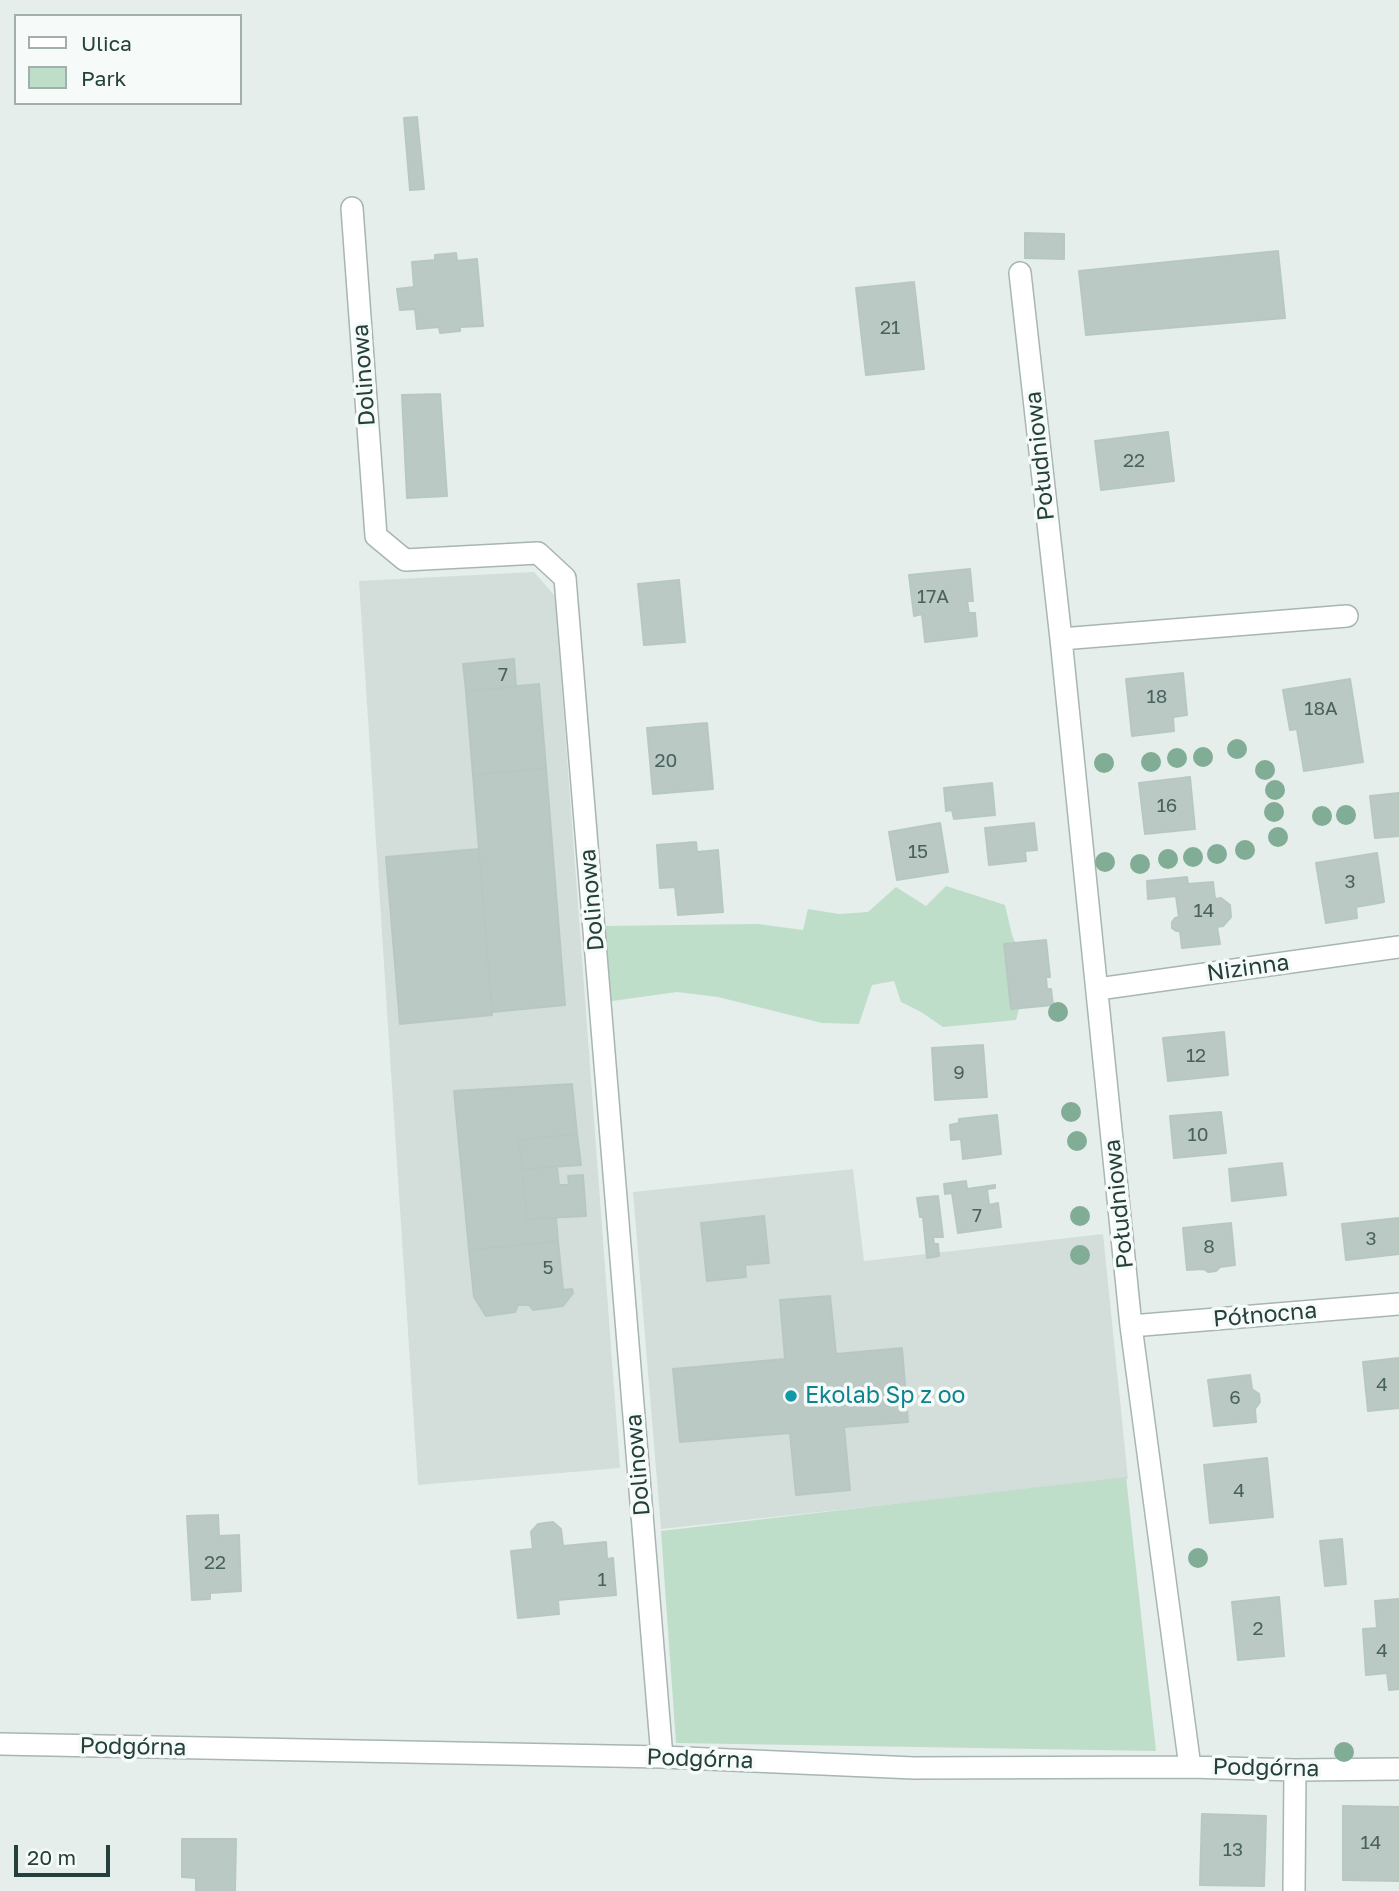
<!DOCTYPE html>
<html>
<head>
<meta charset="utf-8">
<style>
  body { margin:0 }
  #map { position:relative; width:1399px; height:1891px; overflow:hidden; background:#e5eeeb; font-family:"Golos Text",sans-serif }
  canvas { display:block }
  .legend { position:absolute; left:14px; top:14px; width:228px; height:91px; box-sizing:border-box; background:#f6faf8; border:2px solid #a2b0ac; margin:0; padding:9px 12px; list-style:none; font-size:21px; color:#24403b }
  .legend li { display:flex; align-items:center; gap:14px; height:35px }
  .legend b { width:35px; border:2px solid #a2b0ac }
  .scale { position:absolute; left:14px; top:1845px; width:96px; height:32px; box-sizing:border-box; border:4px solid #24403b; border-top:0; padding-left:9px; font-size:21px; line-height:24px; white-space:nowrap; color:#24403b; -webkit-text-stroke:5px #f6faf8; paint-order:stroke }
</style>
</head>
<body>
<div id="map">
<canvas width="1399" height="1891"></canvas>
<ul class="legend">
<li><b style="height:9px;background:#fff"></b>Ulica</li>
<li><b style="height:19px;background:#bfdeca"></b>Park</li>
</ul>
<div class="scale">20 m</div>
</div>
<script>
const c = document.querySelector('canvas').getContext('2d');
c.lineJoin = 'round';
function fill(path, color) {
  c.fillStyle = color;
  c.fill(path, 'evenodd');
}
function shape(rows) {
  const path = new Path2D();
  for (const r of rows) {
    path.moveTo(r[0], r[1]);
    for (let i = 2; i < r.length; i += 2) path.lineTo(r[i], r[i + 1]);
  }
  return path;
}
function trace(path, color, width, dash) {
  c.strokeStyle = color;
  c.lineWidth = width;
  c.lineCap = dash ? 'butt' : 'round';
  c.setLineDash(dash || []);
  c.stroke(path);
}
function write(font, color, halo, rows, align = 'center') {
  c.font = font + ' "Golos Text",sans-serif';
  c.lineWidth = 7;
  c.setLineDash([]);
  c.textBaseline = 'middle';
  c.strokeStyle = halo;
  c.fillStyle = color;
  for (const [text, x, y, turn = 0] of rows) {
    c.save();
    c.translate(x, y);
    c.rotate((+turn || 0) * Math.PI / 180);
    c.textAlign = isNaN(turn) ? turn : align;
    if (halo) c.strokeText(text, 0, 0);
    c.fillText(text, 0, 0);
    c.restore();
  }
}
fill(shape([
  [534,572,555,596,620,1468,418,1485,359,581],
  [853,1169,864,1261,1103,1234,1128,1479,661,1529,633,1192]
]), '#d3deda');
fill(shape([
  [946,886,1005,905,1012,935,1028,973,1016,1020,943,1027,921,1012,901,1002,894,981,872,985,859,1024,822,1023,718,997,677,992,605,1002,601,926,758,924,803,930,808,909,839,914,868,912,896,887,926,906],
  [1126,1477,1156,1751,676,1743,661,1531]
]), '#bfdeca');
const building = shape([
  [417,117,424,189,410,190,404,118,417,117],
  [1025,233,1064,234,1064,259,1025,258,1025,233],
  [1278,251,1285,318,1086,335,1079,271,1278,251],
  [456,253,457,261,477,259,483,326,460,327,460,331,440,333,439,327,417,329,415,309,400,310,397,289,414,287,412,262,435,260,435,255,456,253],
  [914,282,924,369,866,375,856,288,914,282],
  [440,394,447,496,407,498,402,395,440,394],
  [1168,432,1174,481,1101,490,1095,441,1168,432],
  [970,569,973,601,967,601,969,613,975,613,977,636,925,642,922,614,914,616,909,575,970,569],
  [679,580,685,642,644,645,638,584,679,580],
  [514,659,516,687,466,691,463,664,514,659],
  [1183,673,1187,715,1173,717,1174,731,1132,736,1126,679,1183,673],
  [1350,679,1363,762,1304,771,1297,729,1290,730,1283,690,1350,679],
  [539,684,546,768,473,775,466,691,539,684],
  [707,723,713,789,653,794,647,728,707,723],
  [546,768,565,1005,492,1012,473,775,546,768],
  [1190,777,1195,829,1145,834,1139,783,1190,777],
  [992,783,995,815,954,819,952,810,946,811,944,788,992,783],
  [1399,793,1399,836,1375,838,1370,796,1399,793],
  [940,823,948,872,897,880,889,832,940,823],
  [1034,823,1037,850,1025,851,1026,861,989,865,985,828,1034,823],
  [696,842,697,852,718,850,723,912,678,915,675,887,660,888,657,845,696,842],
  [479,849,492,1015,400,1024,386,857,479,849],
  [1377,853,1384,902,1356,907,1357,918,1326,923,1316,863,1377,853],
  [1187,877,1188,884,1213,882,1215,899,1221,898,1230,905,1231,917,1223,926,1217,927,1220,944,1182,948,1180,931,1176,931,1172,928,1172,922,1175,918,1179,917,1176,896,1148,899,1147,881,1187,877],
  [1046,940,1050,977,1046,977,1047,989,1051,989,1053,1005,1011,1009,1004,944,1046,940],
  [1224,1032,1228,1075,1168,1081,1163,1038,1224,1032],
  [983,1045,987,1097,935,1100,932,1048,983,1045],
  [572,1084,577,1134,519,1140,527,1219,556,1218,558,1241,469,1250,454,1091,572,1084],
  [1221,1112,1226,1153,1174,1158,1170,1116,1221,1112],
  [997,1115,1001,1154,963,1159,961,1139,951,1140,950,1125,959,1123,959,1119,997,1115],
  [577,1134,581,1165,522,1169,519,1140,577,1134],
  [1282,1163,1286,1195,1232,1201,1229,1169,1282,1163],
  [557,1167,559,1185,569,1185,568,1176,583,1175,586,1216,527,1219,522,1169,557,1167],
  [966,1181,967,1189,995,1185,995,1188,987,1189,989,1205,998,1203,1001,1227,958,1233,952,1193,945,1194,944,1184,966,1181],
  [938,1196,943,1237,933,1237,934,1244,938,1244,939,1256,927,1258,923,1217,920,1217,917,1198,938,1196],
  [764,1216,769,1263,745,1265,746,1277,707,1281,701,1223,764,1216],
  [1399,1218,1399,1254,1346,1260,1342,1224,1399,1218],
  [1231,1223,1235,1265,1220,1267,1216,1271,1208,1272,1204,1269,1187,1270,1183,1228,1231,1223],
  [558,1241,563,1290,572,1289,573,1293,563,1306,533,1310,529,1305,518,1305,515,1312,486,1316,474,1297,469,1250,558,1241],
  [830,1296,836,1354,902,1348,908,1422,844,1427,850,1490,796,1495,790,1433,680,1442,673,1369,785,1359,780,1300,830,1296],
  [1399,1358,1399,1408,1368,1411,1363,1362,1399,1358],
  [1250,1375,1252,1389,1259,1394,1260,1402,1255,1409,1256,1422,1214,1426,1208,1380,1250,1375],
  [1267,1458,1273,1517,1210,1523,1204,1465,1267,1458],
  [218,1515,219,1536,239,1535,241,1591,210,1593,210,1599,192,1600,187,1516,218,1515],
  [553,1522,561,1529,563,1546,606,1542,607,1559,613,1558,616,1595,558,1600,559,1614,518,1618,511,1551,533,1549,531,1532,538,1524,553,1522],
  [1342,1539,1346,1584,1325,1586,1320,1541,1342,1539],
  [1279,1597,1284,1656,1238,1660,1232,1602,1279,1597],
  [1399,1599,1399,1689,1389,1690,1387,1673,1366,1675,1363,1629,1377,1628,1375,1601,1399,1599],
  [1343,1806,1399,1807,1399,1881,1343,1880,1343,1806],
  [1202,1814,1266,1816,1264,1886,1200,1885,1202,1814],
  [182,1839,236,1839,235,1891,196,1891,196,1878,182,1877,182,1839]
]);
fill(building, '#bac9c4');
trace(building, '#b7c8c2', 2);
const minor = shape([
  [352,208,376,536,405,560,538,553,565,578,662,1757],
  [1020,273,1061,639,1131,1326,1190,1767],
  [1061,639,1347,616],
  [1098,989,1399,947],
  [1131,1326,1399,1304],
  [0,1744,662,1757,914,1768,1190,1767,1295,1770,1399,1769],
  [1294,1891,1295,1770]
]);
trace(minor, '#a7b6b3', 24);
trace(minor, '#fff', 21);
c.fillStyle = '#81ac96';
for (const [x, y] of [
  [1237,749],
  [1203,757],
  [1177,758],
  [1151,762],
  [1104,763],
  [1265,770],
  [1275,790],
  [1274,812],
  [1346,815],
  [1322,816],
  [1278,837],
  [1245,850],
  [1217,854],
  [1193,857],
  [1168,859],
  [1105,862],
  [1140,864],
  [1058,1012],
  [1071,1112],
  [1077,1141],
  [1080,1216],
  [1080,1255],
  [1198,1558],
  [1344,1752]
]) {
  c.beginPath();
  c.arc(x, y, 10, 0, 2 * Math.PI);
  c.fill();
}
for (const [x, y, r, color] of [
  [791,1396,7,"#0f9aa8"]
]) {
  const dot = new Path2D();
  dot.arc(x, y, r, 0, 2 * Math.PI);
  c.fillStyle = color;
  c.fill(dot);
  trace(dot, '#f6faf8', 2.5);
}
write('19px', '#4a625d', null, [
  ["21",890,328],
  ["22",1134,461],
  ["17A",933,597],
  ["7",503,675],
  ["18",1157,697],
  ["18A",1321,709],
  ["20",666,761],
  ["16",1167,806],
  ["15",918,852],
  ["3",1350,882],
  ["14",1204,911],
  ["12",1196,1056],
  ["9",959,1073],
  ["10",1198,1135],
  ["7",977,1216],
  ["3",1371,1239],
  ["8",1209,1247],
  ["5",548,1268],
  ["4",1382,1385],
  ["6",1235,1398],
  ["4",1239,1491],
  ["22",215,1563],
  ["1",602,1580],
  ["2",1258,1629],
  ["4",1382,1651],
  ["14",1371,1843],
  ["13",1233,1850]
]);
write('23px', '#24403b', '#f6faf8', [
  ["Dolinowa",364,375,-94],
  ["Południowa",1040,456,-96],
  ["Dolinowa",592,900,-95],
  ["Nizinna",1248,968,-8],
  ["Południowa",1119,1204,-96],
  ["Północna",1265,1315,-5],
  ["Dolinowa",638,1465,-95],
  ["Podgórna",133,1747,1],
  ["Podgórna",700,1759,2],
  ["Podgórna",1266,1768,1]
]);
write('23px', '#0d838f', '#f6faf8', [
  ["Ekolab Sp z oo",805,1396]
], 'left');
</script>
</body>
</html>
